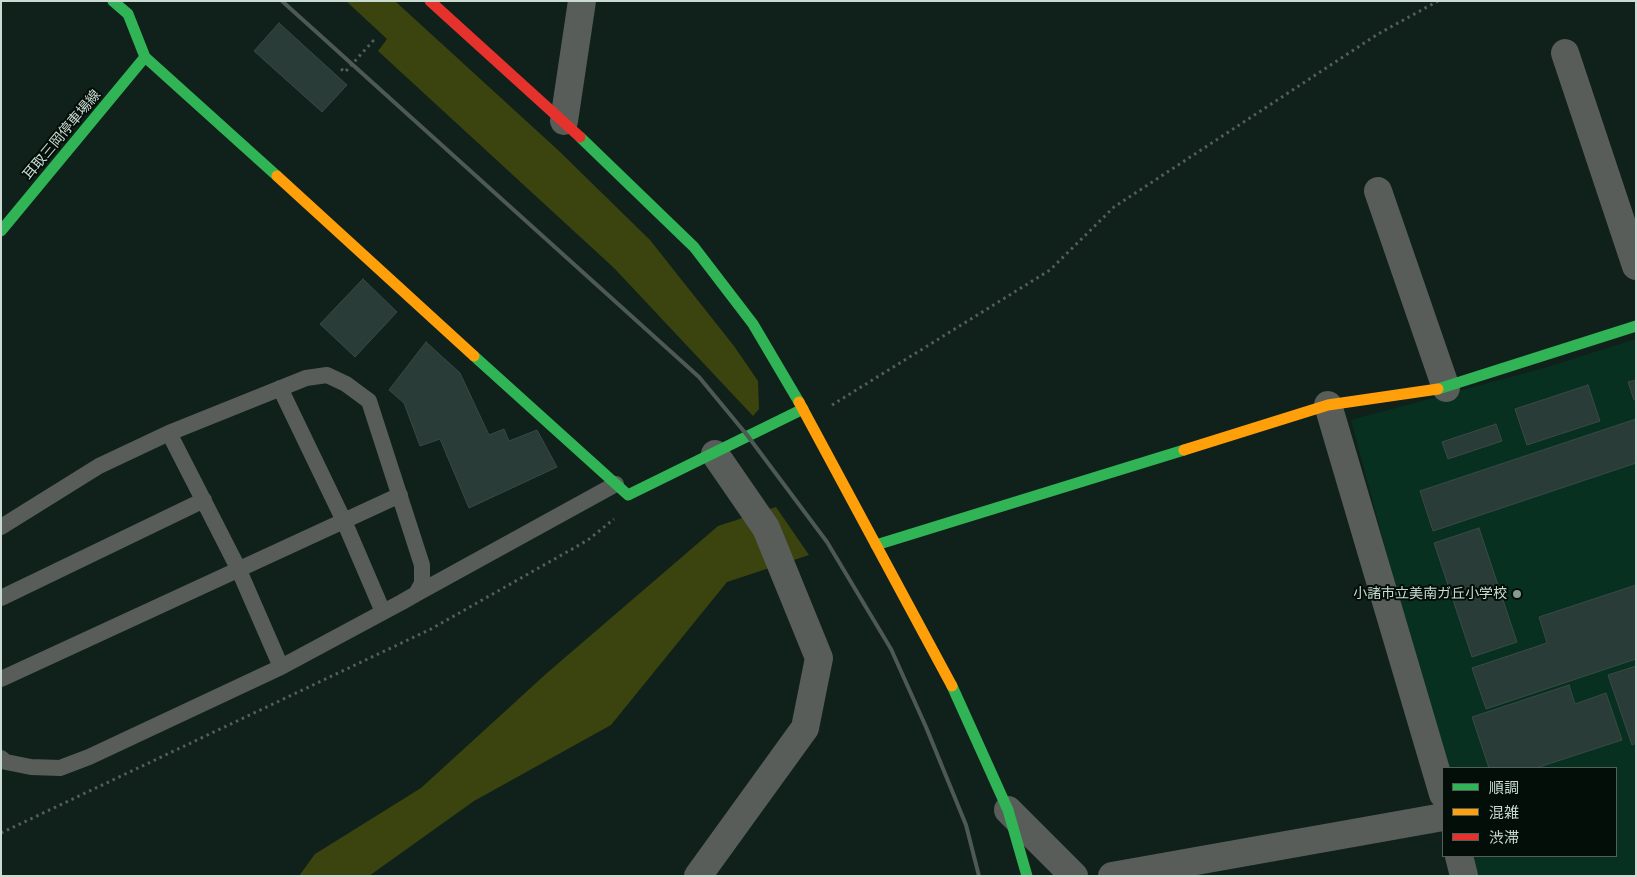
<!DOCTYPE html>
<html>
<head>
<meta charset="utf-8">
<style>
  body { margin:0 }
  #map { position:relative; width:1637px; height:877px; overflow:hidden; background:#0f211a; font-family:Figtree,"Noto Sans JP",sans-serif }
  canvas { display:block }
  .frame { position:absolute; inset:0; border:2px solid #cadbd2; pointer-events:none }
  .legend { position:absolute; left:1442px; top:767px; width:175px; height:90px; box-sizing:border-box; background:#030e08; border:1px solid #536059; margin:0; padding:6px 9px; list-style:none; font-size:15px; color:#cadbd2 }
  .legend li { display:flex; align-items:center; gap:10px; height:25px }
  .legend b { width:25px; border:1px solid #536059 }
</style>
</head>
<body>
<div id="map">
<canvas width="1637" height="877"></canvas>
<div class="frame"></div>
<ul class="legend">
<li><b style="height:6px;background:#30b455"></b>順調</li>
<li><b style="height:6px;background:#ff9f0a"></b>混雑</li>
<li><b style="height:6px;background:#e5322d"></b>渋滞</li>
</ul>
</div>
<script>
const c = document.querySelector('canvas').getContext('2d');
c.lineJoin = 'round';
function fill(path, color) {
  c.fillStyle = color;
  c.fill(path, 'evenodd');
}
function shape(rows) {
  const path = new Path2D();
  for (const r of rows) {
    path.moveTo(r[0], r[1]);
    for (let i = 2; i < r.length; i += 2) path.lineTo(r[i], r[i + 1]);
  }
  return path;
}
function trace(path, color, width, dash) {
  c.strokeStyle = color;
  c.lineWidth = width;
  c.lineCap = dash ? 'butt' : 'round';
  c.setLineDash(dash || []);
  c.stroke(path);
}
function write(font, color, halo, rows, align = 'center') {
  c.font = font + ' Figtree,"Noto Sans JP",sans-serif';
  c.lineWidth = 4;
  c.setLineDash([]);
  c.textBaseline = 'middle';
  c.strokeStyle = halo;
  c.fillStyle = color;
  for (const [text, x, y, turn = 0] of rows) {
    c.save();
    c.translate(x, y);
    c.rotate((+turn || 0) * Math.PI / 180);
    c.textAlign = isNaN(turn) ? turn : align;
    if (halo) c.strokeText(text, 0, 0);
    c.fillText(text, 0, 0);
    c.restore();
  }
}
fill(shape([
  [1636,339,1636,876,1473,876,1468,856,1616,856,1616,768,1444,768,1351,420,1544,368]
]), '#083021');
fill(shape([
  [346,1,395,1,559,151,650,240,734,346,758,381,759,409,753,416,614,268,378,51,387,39],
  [776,507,809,555,727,582,611,725,474,801,369,876,299,876,315,854,421,788,547,673,718,526]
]), '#3b440e');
const building = shape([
  [279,23,347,85,322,112,254,51,279,23],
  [363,279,397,312,355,357,320,324,363,279],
  [426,342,460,373,489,435,504,429,509,441,537,430,557,467,469,508,440,439,420,446,404,403,389,390,426,342],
  [1636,380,1636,399,1634,400,1628,382,1636,380],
  [1588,385,1600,421,1527,445,1515,409,1588,385],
  [1636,419,1636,463,1433,531,1420,491,1636,419],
  [1496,424,1502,441,1448,459,1442,442,1496,424],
  [1479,528,1517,642,1472,657,1434,543,1479,528],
  [1636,585,1636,659,1486,709,1472,668,1547,643,1539,617,1636,585],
  [1636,666,1636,743,1632,745,1608,675,1636,666],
  [1569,685,1575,704,1606,693,1622,740,1536,768,1489,768,1472,717,1569,685]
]);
fill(building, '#293c37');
trace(building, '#3a4944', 1);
trace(shape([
  [341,69,345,72,373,41,369,38],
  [832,405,1050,270,1114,207,1378,34,1438,1],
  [1,833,431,629,588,540,614,519]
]), '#565d5a', 3, [2.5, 4]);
trace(shape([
  [280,388,344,521,383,612],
  [169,433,238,568,281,667],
  [1,527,99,466,169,433,306,378,327,375,346,384,369,401,422,565,422,583,416,594,402,602,281,667,89,757,60,768,31,767,6,762,1,758],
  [416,594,616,484],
  [1,598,204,500],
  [1,679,400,495]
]), '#585d59', 16);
trace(shape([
  [1565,53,1636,266],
  [564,121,582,1],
  [1378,191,1446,388],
  [1328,405,1443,794],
  [1008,810,1074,876],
  [1459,856,1464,876],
  [698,876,805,728,819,658,766,528,715,454],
  [1112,876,1443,817]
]), '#585d59', 28);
trace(shape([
  [113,1,128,14,145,57,277,176],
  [580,137,694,247,753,324,799,402],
  [1,231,145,57],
  [474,356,628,495,803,409],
  [1438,389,1636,326],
  [876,545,1184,450],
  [952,686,1008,810,1027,876]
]), '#30b455', 11);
trace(shape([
  [277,176,474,356],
  [799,402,952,686],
  [1184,450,1328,405,1438,389]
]), '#ff9f0a', 11);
trace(shape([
  [430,1,580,137]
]), '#e5322d', 11);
trace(shape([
  [282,1,699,377,747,435,827,542,891,649,926,727,966,825,979,876]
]), '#4e5854', 4);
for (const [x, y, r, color] of [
  [1517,594,5,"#899a92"]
]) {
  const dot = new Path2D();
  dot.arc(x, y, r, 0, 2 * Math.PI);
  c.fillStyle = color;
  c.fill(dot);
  trace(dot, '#030e08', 2);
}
write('14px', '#cadbd2', '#030e08', [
  ["耳取三岡停車場線",62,135,-50]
]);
write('14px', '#cadbd2', '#030e08', [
  ["小諸市立美南ガ丘小学校",1507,594]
], 'right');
</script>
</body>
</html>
